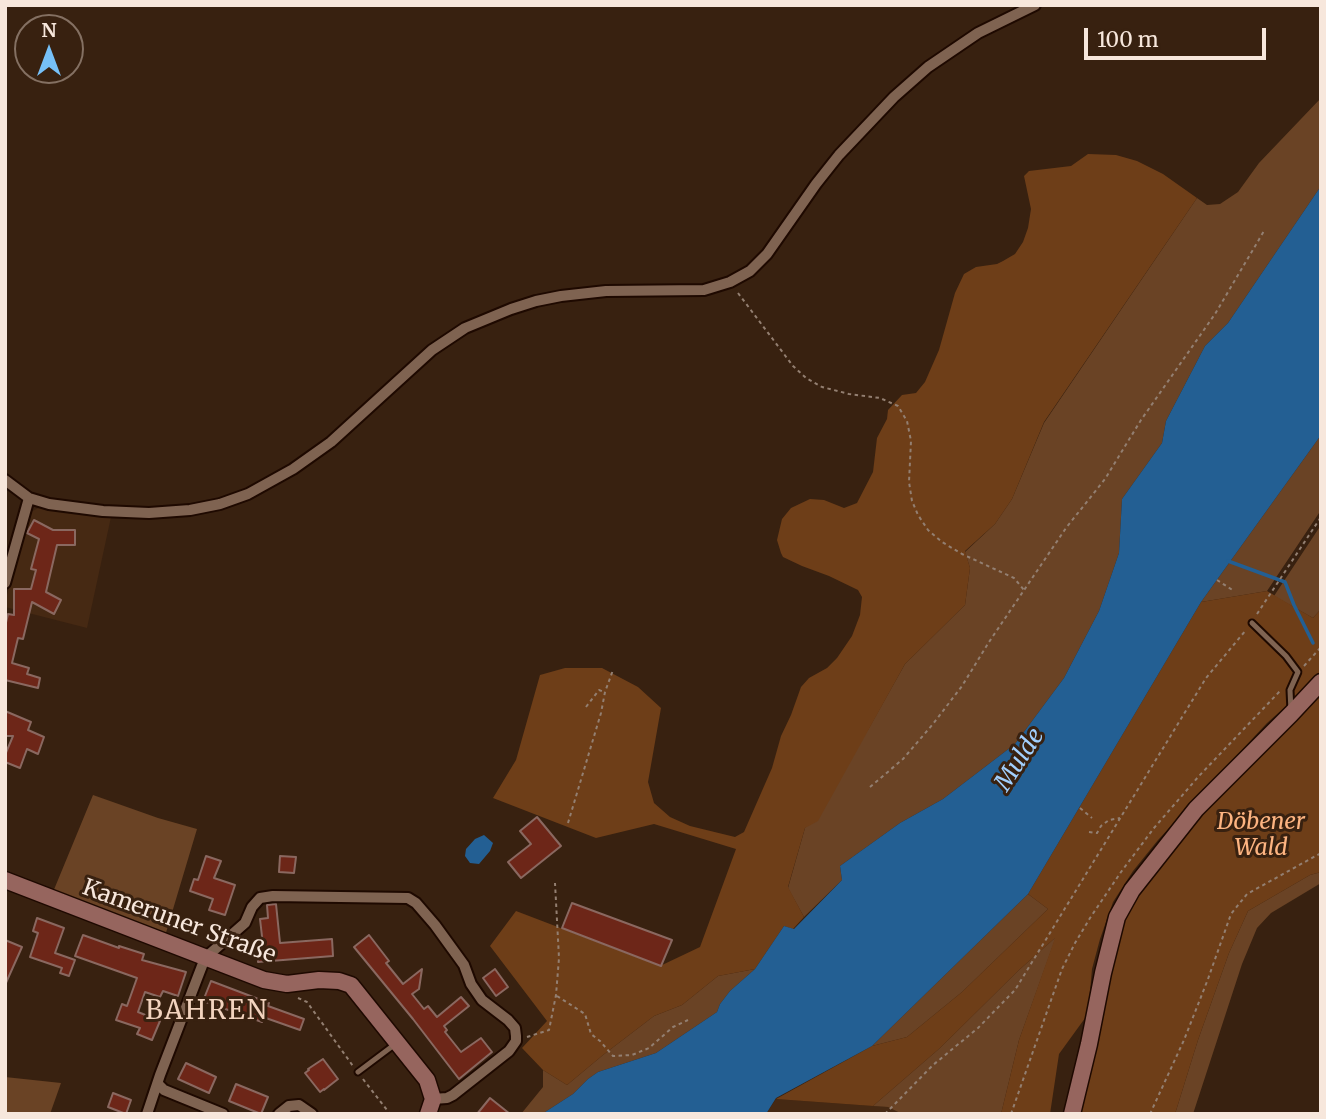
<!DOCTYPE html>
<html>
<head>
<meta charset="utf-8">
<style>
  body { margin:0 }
  #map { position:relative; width:1326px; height:1119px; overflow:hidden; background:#382110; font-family:Merriweather,serif }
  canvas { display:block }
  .frame { position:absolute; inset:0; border:7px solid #f7e7dc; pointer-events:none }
  .north { position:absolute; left:14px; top:14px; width:70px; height:70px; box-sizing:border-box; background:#382110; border:2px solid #847062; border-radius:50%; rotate:0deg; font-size:19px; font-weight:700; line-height:28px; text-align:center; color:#f7e7dc }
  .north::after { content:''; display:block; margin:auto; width:24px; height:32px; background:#76c0f7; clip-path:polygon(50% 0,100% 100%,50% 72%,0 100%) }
  .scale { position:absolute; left:1084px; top:28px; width:182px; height:32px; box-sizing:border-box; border:4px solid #f7e7dc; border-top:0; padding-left:9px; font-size:21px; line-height:24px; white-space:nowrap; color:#f7e7dc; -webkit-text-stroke:5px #382110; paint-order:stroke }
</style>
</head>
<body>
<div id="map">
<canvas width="1326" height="1119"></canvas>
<div class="frame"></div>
<div class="north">N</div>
<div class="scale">100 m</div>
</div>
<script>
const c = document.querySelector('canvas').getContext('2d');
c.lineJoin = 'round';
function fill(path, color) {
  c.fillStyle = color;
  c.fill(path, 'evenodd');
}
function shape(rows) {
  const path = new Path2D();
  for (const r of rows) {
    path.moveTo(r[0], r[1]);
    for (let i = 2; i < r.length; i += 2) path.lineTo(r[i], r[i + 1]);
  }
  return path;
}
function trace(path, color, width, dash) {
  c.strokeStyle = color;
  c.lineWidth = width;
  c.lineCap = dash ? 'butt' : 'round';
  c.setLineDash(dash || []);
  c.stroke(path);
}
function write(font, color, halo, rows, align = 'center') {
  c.font = font + ' Merriweather,serif';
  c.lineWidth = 6;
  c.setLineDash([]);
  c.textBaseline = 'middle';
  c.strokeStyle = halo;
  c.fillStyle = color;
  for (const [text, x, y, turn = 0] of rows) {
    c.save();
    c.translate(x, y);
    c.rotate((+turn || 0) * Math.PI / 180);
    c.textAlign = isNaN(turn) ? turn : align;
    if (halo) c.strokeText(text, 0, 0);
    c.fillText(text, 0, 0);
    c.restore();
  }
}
fill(shape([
  [39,508,111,517,87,628,5,607,5,602,30,512],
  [776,1099,888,1107,902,1114,766,1114]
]), '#462913');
fill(shape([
  [1321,98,1321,186,1228,323,1205,346,1166,421,1162,443,1122,499,1119,553,1099,611,1064,678,1015,744,943,799,900,823,840,866,842,880,804,917,788,888,805,828,869,728,905,664,965,605,970,568,965,552,995,524,1012,499,1044,423,1197,198,1207,205,1220,204,1238,192,1259,163],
  [1321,435,1321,510,1267,591,1201,602],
  [1321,525,1321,609,1313,618,1274,596],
  [93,795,158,818,197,829,165,936,53,892],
  [1321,872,1321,883,1271,913,1257,928,1242,964,1193,1114,1175,1114,1198,1040,1229,953,1248,911,1310,875],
  [1028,894,1048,909,962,992,907,1037,872,1046],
  [1056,937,1019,1040,1001,1114,902,1114,888,1107,873,1106,940,1048,1019,970],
  [755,969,730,991,720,1004,717,1012,656,1053,598,1072,588,1079,573,1094,542,1114,521,1114,543,1087,543,1070,567,1085,603,1055,654,1016,682,1005,718,976],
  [5,1077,61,1083,50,1114,5,1114]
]), '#6a4325');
fill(shape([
  [1088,154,1116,155,1137,161,1163,174,1197,198,1044,422,1012,499,995,524,965,551,970,568,965,605,905,664,818,821,805,828,788,887,804,917,793,929,784,926,755,969,718,976,682,1005,654,1016,603,1055,567,1085,543,1070,522,1048,547,1021,490,946,516,911,660,966,700,947,736,849,654,824,596,838,493,798,516,760,540,675,565,668,602,668,638,687,661,708,648,782,654,803,670,817,690,826,735,837,744,832,772,768,781,736,791,715,801,687,809,678,827,668,837,658,852,636,860,615,862,597,858,590,829,576,802,566,783,557,781,553,777,540,782,519,791,508,810,499,824,500,844,508,857,503,873,472,877,438,887,419,888,410,902,395,916,393,925,382,939,350,955,293,964,274,976,267,997,264,1003,261,1015,254,1023,242,1028,228,1031,209,1024,176,1029,171,1071,166],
  [1267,591,1313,618,1321,609,1321,671,1301,693,1267,723,1158,840,1133,871,1113,902,1100,939,1092,969,1088,1014,1059,1054,1050,1114,1001,1114,1019,1040,1055,938,1019,970,940,1048,873,1106,776,1099,872,1046,907,1037,962,992,1048,909,1028,894,1201,602],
  [1321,691,1321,872,1310,875,1248,911,1229,953,1198,1040,1175,1114,1079,1114,1120,925,1133,899,1210,801]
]), '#6e3e18');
fill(shape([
  [1321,186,1321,435,1201,602,1028,894,872,1046,776,1098,766,1114,542,1114,573,1094,588,1079,598,1072,656,1053,717,1012,720,1004,730,991,755,969,784,926,794,929,842,880,840,866,900,823,943,799,1015,744,1064,678,1099,611,1119,553,1122,499,1162,443,1166,421,1205,346,1228,323],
  [484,835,493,843,490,851,479,864,470,863,465,856,466,849,475,839]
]), '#235f93');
trace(shape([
  [1228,561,1285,582,1294,605,1313,643]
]), '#235f93', 3.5);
const building = shape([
  [34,520,53,530,75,530,75,545,57,545,46,592,61,600,54,614,32,602,23,639,18,638,12,663,29,668,27,674,40,678,38,688,5,680,5,627,8,614,14,615,14,589,31,589,36,570,31,569,39,539,27,533,34,520],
  [5,711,31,722,28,730,44,737,38,754,27,749,20,768,5,762,5,755,13,736,5,736,5,711],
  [537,817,561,846,521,878,508,862,531,844,520,831,537,817],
  [206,856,221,861,214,878,235,885,225,915,209,910,213,899,190,891,194,879,198,880,206,856],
  [280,856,296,857,294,873,279,872,280,856],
  [572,903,672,940,661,966,562,928,572,903],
  [276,904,280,943,332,939,333,956,258,962,257,946,263,945,260,919,268,918,267,905,276,904],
  [37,918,64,928,55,953,75,960,69,976,60,973,62,968,30,957,38,933,33,931,37,918],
  [83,935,119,948,119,946,144,954,142,960,186,972,178,996,163,991,160,997,145,992,138,1012,160,1021,152,1040,137,1034,140,1028,116,1020,122,1004,127,1006,137,978,75,956,83,935],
  [369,935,389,961,386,963,403,984,422,969,419,989,412,994,424,1009,428,1006,437,1017,461,997,469,1006,444,1026,447,1030,445,1032,461,1052,481,1038,492,1052,459,1079,413,1019,354,947,369,935],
  [5,940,22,947,5,985,5,940],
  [495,969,508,987,496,996,483,978,495,969],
  [211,981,269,1003,268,1006,304,1019,300,1030,263,1017,262,1022,203,1001,211,981],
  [323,1059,338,1079,324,1090,324,1089,320,1092,305,1073,309,1070,308,1069,323,1059],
  [186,1063,216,1077,209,1093,178,1079,186,1063],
  [236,1084,268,1097,261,1114,229,1101,236,1084],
  [113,1093,131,1100,126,1114,108,1107,113,1093],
  [490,1098,510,1114,477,1114,490,1098]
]);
fill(building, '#6d2618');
trace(building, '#8a6860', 2);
const lane = shape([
  [1252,623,1286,656,1298,672,1290,690,1291,711],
  [358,1072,394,1045]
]);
const street = shape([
  [5,480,29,498,49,504,103,511,149,513,190,510,220,504,248,494,293,469,331,442,432,350,465,328,511,309,536,301,561,296,606,291,704,290,730,282,750,271,767,254,816,184,839,155,894,97,928,67,978,33,1035,5],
  [5,583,29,498],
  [158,1084,164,1090,223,1114],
  [147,1114,160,1075,205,958,245,923,252,907,260,898,273,896,408,898,416,903,435,925,464,965,471,984,482,1000,508,1020,515,1028,516,1036,516,1041,509,1051,453,1095,447,1098,433,1099],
  [279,1114,289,1106,299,1105,312,1114]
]);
const secondary = shape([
  [5,880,264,980,287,984,319,980,339,981,351,985,427,1080,433,1099,428,1114],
  [1072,1114,1089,1044,1103,973,1117,917,1132,890,1196,809,1291,714,1321,682]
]);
trace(lane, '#1e0900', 9);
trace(street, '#1e0900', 14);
trace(secondary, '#1e0900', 19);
trace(shape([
  [738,293,793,366,806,378,822,387,849,394,880,398,898,406,907,421,911,441,909,482,912,501,918,515,928,530,942,542,962,554,1014,578,1024,590],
  [1217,580,1234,591],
  [1257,614,1321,517],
  [1304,666,1321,647],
  [586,707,599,690,604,692],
  [870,787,903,759,933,724,962,686,989,642,1066,528,1105,479,1141,420,1215,314,1264,231],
  [1080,808,1092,818],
  [568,823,601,713,605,692,613,670],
  [1089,832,1097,833,1101,826,1109,820,1120,818],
  [557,996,585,1014,591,1034,600,1041,613,1056,632,1055,649,1048,673,1027,688,1020],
  [298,998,307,1002,353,1066],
  [527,1037,549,1030,556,995,559,958,555,883],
  [363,1079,390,1114],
  [885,1114,933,1065,978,1028,1015,990,1206,678,1246,630],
  [1011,1114,1062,969,1075,943,1090,918,1121,872,1154,828,1199,776,1281,690],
  [1150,1114,1184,1040,1208,979,1231,914,1247,894,1321,853]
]), '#937f71', 2, [3.5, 3.5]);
trace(lane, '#7f6351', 5);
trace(street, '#7f6351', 10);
trace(secondary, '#96655e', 16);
write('italic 23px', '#fdb481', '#382110', [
  ["Döbener",1261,822],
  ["Wald",1261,848]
]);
write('23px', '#f7e7dc', '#382110', [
  ["Kameruner Straße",179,922,20]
]);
write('italic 24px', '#a1cffd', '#382110', [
  ["Mulde",1020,760,-57]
]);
c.letterSpacing = '2px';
write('26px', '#f2d3be', '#382110', [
  ["BAHREN",207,1012]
]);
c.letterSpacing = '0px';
</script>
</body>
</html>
